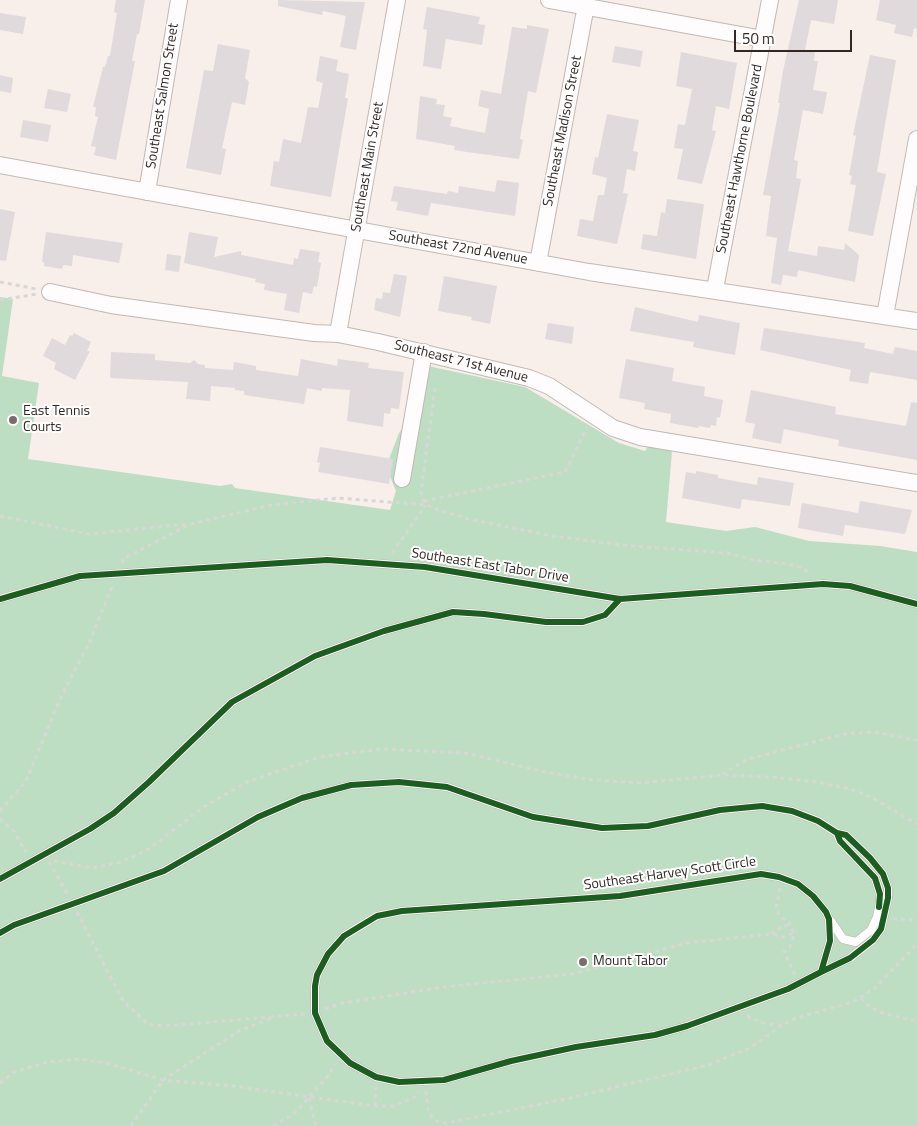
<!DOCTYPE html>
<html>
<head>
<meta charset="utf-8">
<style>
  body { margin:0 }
  #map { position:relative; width:917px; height:1126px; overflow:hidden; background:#f8eeea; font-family:"Titillium Web",sans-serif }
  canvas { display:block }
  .scale { position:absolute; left:734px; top:30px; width:118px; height:22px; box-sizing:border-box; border:2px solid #332723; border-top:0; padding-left:6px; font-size:15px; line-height:18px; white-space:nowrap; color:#332723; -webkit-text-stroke:4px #fff; paint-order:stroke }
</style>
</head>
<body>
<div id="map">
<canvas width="917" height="1126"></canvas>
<div class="scale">50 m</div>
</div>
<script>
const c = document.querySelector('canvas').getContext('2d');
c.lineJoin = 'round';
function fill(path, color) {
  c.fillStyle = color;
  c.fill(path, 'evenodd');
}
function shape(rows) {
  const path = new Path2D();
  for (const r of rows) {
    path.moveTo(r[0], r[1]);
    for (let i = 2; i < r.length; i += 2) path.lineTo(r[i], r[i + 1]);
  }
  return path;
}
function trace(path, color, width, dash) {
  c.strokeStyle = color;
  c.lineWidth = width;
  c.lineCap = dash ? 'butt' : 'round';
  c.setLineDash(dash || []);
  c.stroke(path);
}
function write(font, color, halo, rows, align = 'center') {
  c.font = font + ' "Titillium Web",sans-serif';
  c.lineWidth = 4;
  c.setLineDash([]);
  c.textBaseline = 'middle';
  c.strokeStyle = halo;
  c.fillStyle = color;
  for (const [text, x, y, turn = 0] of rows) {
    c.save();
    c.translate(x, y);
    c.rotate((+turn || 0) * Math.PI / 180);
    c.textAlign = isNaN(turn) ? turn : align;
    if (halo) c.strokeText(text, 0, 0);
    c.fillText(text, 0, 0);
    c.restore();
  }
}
fill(shape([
  [0,297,13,299,2,376,39,383,28,459,220,486,232,484,235,488,390,510,396,491,386,467,399,433,422,403,428,366,525,387,619,443,645,451,648,446,672,451,666,522,726,531,755,527,809,541,880,546,917,552,917,1126,0,1126]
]), '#bddec2');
fill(shape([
  [116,0,145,0,139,34,137,34,132,61,135,61,116,160,94,155,96,147,91,146,98,117,95,116,96,107,93,107,103,67,105,67,108,56,110,56,117,13,114,12],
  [278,0,365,2,356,50,340,47,346,16,323,11,322,15,278,6],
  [799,0,838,0,834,24,811,20,805,50,815,51,814,61,818,61,813,90,827,92,823,114,803,110,794,160,798,161,796,178,801,179,788,251,817,256,818,246,844,250,845,243,859,255,855,282,798,270,797,277,783,275,781,285,771,283,777,238,766,236,771,196,763,195,780,103,778,103,783,71],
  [880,0,917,0,917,29,914,28,912,37,894,33,896,25,876,20],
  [427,7,480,17,478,24,485,25,482,45,446,39,441,69,423,66,427,30,423,29],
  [0,13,26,17,23,34,0,30],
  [527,25,549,29,536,93,528,91,520,139,523,140,519,159,467,152,454,150,455,146,416,139,420,96,437,99,436,104,445,105,443,116,452,118,450,126,485,133,489,109,478,106,481,90,501,94,512,27,527,29],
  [218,44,250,50,245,78,249,82,245,105,232,102,222,148,226,149,221,175,186,168,204,70,213,71],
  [615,46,643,51,640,67,612,62],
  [681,52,737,63,729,109,716,106,712,130,716,131,702,184,677,179,683,149,674,148,678,124,685,125,692,89,676,86],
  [870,55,896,60,877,172,886,174,873,236,848,231,856,185,850,184,852,176,849,175,856,136,853,135],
  [320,56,338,60,336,71,349,74,345,98,348,98,331,197,270,186,274,161,279,162,283,139,301,143,308,107,318,108,323,83,316,81],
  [0,75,13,78,11,93,0,91],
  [48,89,71,94,67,112,44,108],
  [607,114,639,120,633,151,638,152,635,171,627,169,623,193,628,194,617,244,577,236,580,219,593,221,598,195,604,195,607,178,592,174,595,157,598,158],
  [23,120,51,125,48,142,20,137],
  [497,180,519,183,515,216,431,203,428,216,396,210,398,202,391,201,394,186,447,194,448,191,458,193,459,186,495,192],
  [667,199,704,204,696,259,641,249,643,234,657,236,661,212,665,213],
  [0,209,15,212,6,261,0,260],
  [46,232,123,243,119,263,73,255,72,266,63,265,62,269,44,266,44,262,42,262],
  [189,232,218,237,214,257,241,251,241,255,293,265,294,258,298,259,300,249,320,252,318,262,321,263,317,287,314,286,312,294,303,292,299,313,284,310,287,294,264,290,265,284,255,282,256,279,184,263],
  [167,254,181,256,179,272,165,270],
  [394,274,407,276,400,317,374,310,376,298,382,299,383,292,390,293],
  [444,276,497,286,490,324,471,320,472,317,438,311],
  [635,307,698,322,699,315,740,323,735,355,693,347,694,342,630,331],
  [548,323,574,327,572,344,545,339],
  [764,328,865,343,864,348,893,354,895,347,917,351,917,380,870,372,868,384,849,381,851,370,760,350],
  [74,333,91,342,87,351,90,351,75,380,54,369,56,363,43,356,52,338,65,345,70,335,72,336],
  [111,352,155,354,155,360,190,363,194,360,198,364,205,365,205,368,233,370,234,362,256,366,256,370,298,376,301,359,337,366,338,359,369,363,368,368,404,372,399,409,391,408,390,414,384,413,383,427,347,421,350,390,322,388,322,391,307,388,304,404,244,395,244,391,235,390,235,388,211,386,210,401,186,399,188,382,110,378],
  [626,359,674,368,672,381,705,387,704,396,723,400,720,418,717,417,716,426,711,425,710,428,699,426,698,428,670,423,671,414,644,409,645,403,619,398],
  [751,390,836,407,835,414,906,426,911,402,917,403,917,460,838,446,839,440,784,429,781,444,752,438,755,424,745,422],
  [320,447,393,459,389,484,318,472,320,463,317,462],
  [696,471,718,475,718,478,757,485,758,477,794,483,790,506,742,499,740,509,682,498,686,472,696,474],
  [860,501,912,510,905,534,845,525,843,536,798,528,802,503,858,513]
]), '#e0dadd');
const lane = shape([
  [0,599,80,576,327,560,425,567,620,599,823,584,850,586,917,604],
  [761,874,779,877,798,884,813,896,826,912,829,919,830,941,821,972,788,989,687,1026,655,1035,576,1047,511,1061,444,1080,399,1082,376,1077,350,1063,327,1041,315,1013,315,986,317,975,328,954,344,936,377,916,402,911,620,896,761,874],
  [0,879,90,829,114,813,149,782,232,702,315,656,384,631,453,612,484,614,546,622,583,622,605,615,620,599],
  [831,921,843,939,856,942,871,930,877,917,880,902,880,894,875,878,840,841,837,833],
  [0,933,14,925,164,871,258,817,302,798,351,785,399,782,447,787,533,817,602,828,648,826,720,810,762,806,792,811,818,821,837,833,846,835,870,858,883,874,888,888,888,898,881,929,873,940,850,958,821,972]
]);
const street = shape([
  [549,0,763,39],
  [0,165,589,272,917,321],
  [147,192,179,0],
  [538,263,587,0],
  [715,289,770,0],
  [50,292,111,305,314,333,338,334,378,342,529,378,549,386,613,428,640,437,917,483],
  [885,316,917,139],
  [338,334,397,0],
  [402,479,424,352]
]);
trace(lane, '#c2b8b4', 9);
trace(street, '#c2b8b4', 18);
trace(shape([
  [0,282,36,289],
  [0,300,37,294],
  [435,388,421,492,424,501,432,508,469,519,553,536,631,546,727,553,754,560,794,565,805,569,808,574],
  [424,501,565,472,587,427],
  [0,516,89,534,187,524],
  [392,553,426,505],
  [122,563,123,559,190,524,272,505,338,498,427,505],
  [722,774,748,759,845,734,874,732,917,740],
  [0,811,26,781,60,699,89,643,113,585],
  [0,819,13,830,26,852],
  [54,861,92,868,121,862,149,849,202,808,247,782,319,757,382,749,466,753,545,772,592,780,639,783,722,775,771,777,817,782,851,789,871,797,917,824],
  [49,862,68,895],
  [780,888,776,907,779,916,789,922,794,934,790,947,784,952,795,975],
  [77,912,123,1001,148,1024,165,1026,305,1014],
  [893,919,917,920],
  [771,934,783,926,791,925],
  [861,998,867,1005,885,1014,917,1021],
  [325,1009,343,1003,444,987,572,974,687,943,771,934,784,937,793,933],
  [747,1016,766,1024,782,1025,796,1018,853,1002,875,988,917,944],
  [0,1083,14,1072,48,1062,80,1059,107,1063,163,1080,232,1086,375,1106,394,1106,415,1097,419,1092],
  [426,1091,428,1110,431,1116,436,1121,446,1123,566,1099,708,1065,750,1048,782,1025],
  [309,1098,316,1126],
  [375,1106,376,1087],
  [131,1126,163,1080,239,1031,272,1018],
  [273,1126,293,1115,328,1076,335,1064]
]), '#d9d6d6', 3, [4, 4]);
trace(lane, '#fefcfc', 8);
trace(street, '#fefcfc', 16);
trace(shape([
  [0,599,80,576,327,560,425,567,620,599,823,584,850,586,917,604],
  [837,833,840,841,875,878,880,894,879,907],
  [761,874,779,877,798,884,813,896,826,912,829,919,830,941,821,972,788,989,687,1026,655,1035,576,1047,511,1061,444,1080,399,1082,376,1077,350,1063,327,1041,315,1013,315,986,317,975,328,954,344,936,377,916,402,911,620,896,761,874],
  [0,879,90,829,114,813,149,782,232,702,315,656,384,631,453,612,484,614,546,622,583,622,605,615,620,599],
  [0,933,14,925,164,871,258,817,302,798,351,785,399,782,447,787,533,817,602,828,648,826,720,810,762,806,792,811,818,821,837,833,846,835,870,858,883,874,888,888,888,898,881,929,873,940,850,958,821,972]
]), '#1b5e20', 6);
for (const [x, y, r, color] of [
  [13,420,5,"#786d69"],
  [583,962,5,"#786d69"]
]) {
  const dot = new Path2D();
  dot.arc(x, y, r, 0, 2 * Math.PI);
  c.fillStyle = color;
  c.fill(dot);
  trace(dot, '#fff', 2);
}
write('14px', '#332723', '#fff', [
  ["Southeast Salmon Street",163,96,-81],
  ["Southeast Madison Street",563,131,-79],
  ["Southeast Hawthorne Boulevard",740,159,-79],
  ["Southeast Main Street",368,167,-80],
  ["Southeast 72nd Avenue",458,248,10],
  ["Southeast 71st Avenue",461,362,14],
  ["Southeast East Tabor Drive",490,566,9],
  ["Southeast Harvey Scott Circle",670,874,-8]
]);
write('14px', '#332723', '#fff', [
  ["East Tennis",23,412],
  ["Courts",23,428],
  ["Mount Tabor",593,962]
], 'left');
</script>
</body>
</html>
